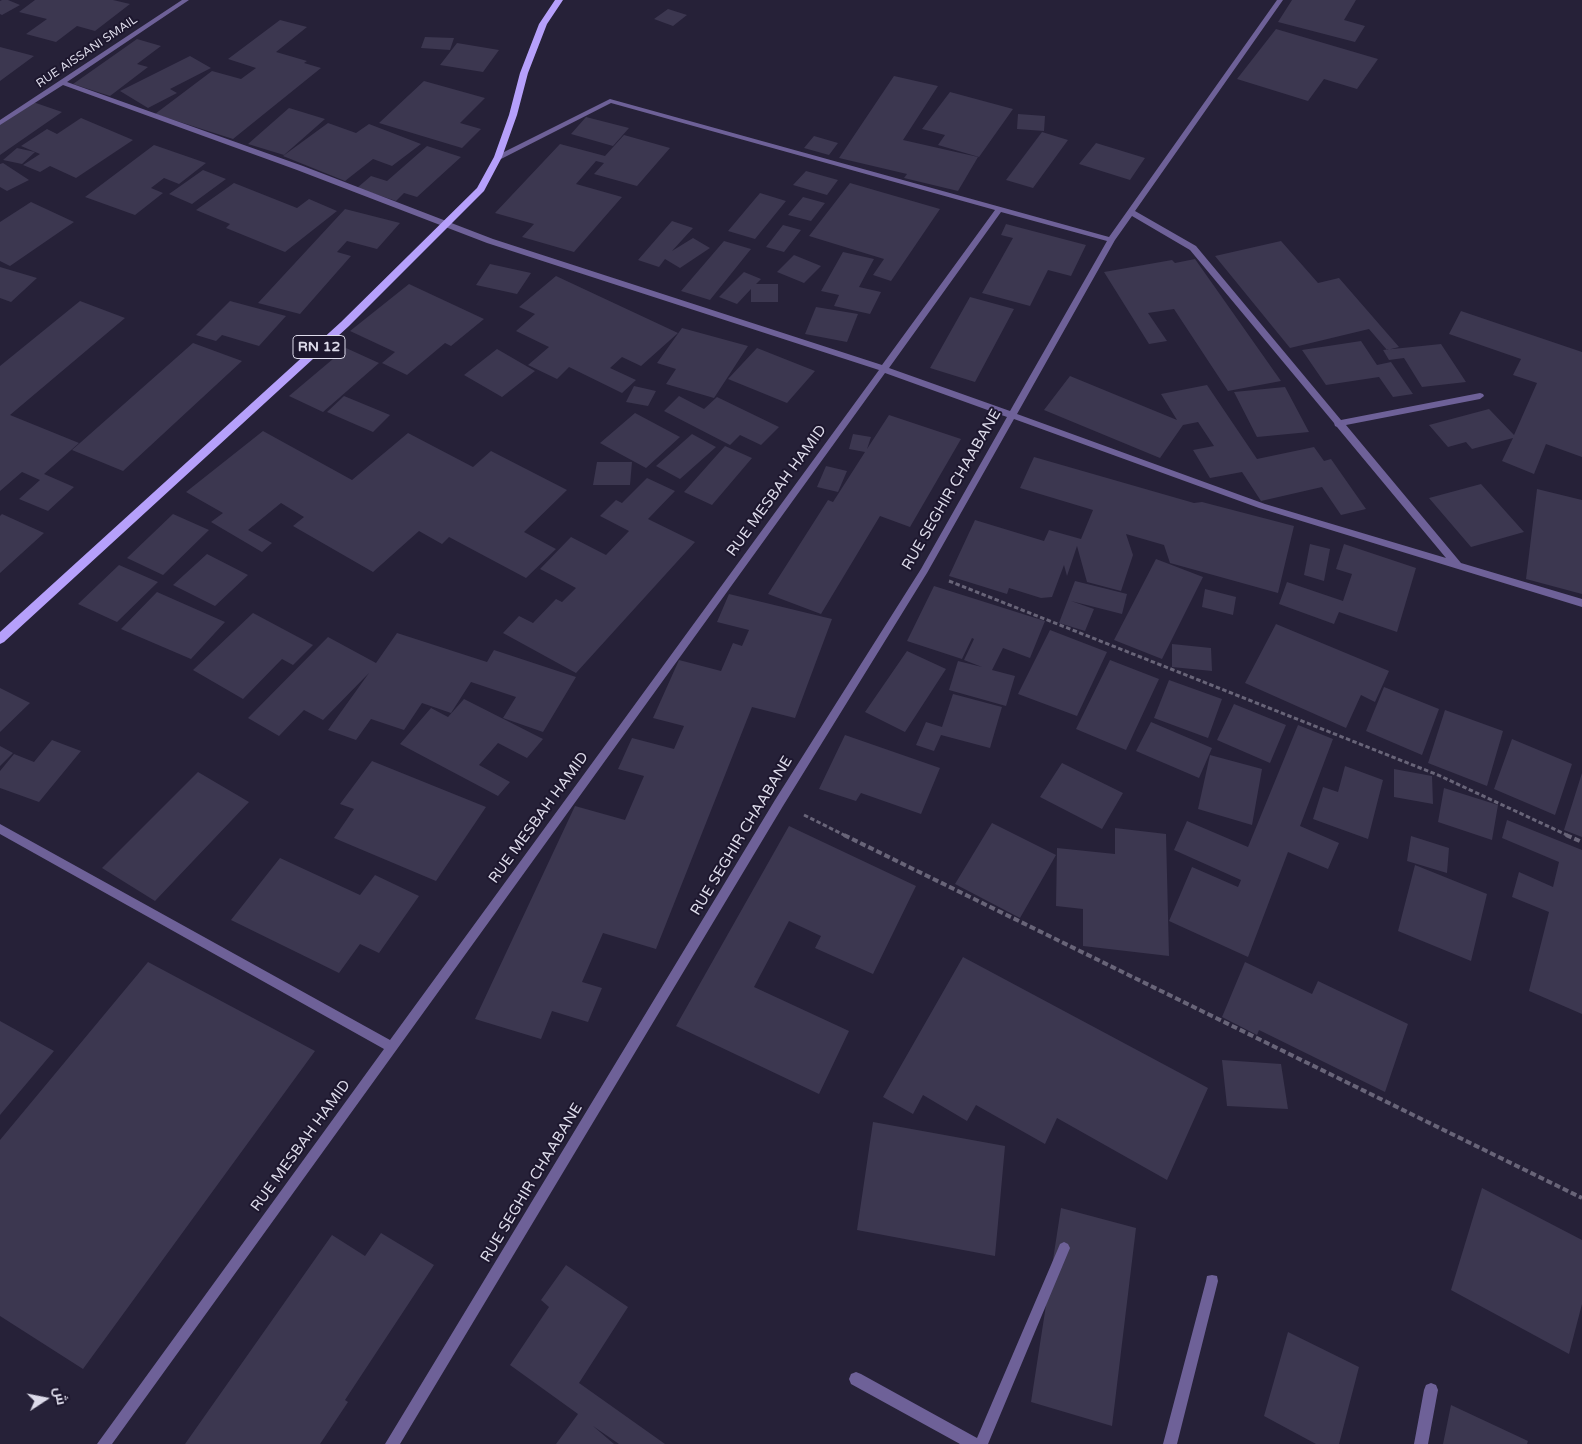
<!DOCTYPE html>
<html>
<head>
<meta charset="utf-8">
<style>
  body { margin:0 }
  #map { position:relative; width:1582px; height:1444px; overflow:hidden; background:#262138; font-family:"Varela Round",Cairo,sans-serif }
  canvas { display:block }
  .north { position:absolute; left:20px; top:1374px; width:50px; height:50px; -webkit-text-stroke:4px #1d172e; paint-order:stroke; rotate:79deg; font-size:14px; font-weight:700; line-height:20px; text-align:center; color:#dddbea }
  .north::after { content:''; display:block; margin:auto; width:18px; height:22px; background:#dddbea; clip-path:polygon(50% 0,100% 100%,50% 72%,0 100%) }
</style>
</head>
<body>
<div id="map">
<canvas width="1582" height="1444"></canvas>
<div class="north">ش</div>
</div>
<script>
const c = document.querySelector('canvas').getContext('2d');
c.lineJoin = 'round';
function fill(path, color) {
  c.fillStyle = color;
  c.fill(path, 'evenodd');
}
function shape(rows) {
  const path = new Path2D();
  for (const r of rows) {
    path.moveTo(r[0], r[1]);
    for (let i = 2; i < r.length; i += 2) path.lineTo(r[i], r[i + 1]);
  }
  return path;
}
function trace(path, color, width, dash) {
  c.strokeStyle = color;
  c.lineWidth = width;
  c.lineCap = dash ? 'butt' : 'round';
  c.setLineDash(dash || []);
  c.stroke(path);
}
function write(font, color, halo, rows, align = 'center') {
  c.font = font + ' "Varela Round",sans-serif';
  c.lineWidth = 4;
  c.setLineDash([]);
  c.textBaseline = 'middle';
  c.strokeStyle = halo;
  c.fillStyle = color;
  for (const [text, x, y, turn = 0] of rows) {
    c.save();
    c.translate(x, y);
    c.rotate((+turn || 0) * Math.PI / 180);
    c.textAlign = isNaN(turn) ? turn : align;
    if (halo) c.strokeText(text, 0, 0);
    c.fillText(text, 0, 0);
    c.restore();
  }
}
fill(shape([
  [2,0,8,0,20,5,2,15,0,14,0,1],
  [35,0,113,0,130,4,95,31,77,26,56,42,26,34,47,19,19,12],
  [1292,0,1356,0,1344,20,1365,26,1355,42,1278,22],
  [668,9,687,15,673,26,654,19],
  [280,20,307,27,276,52,307,61,304,63,321,68,233,139,155,114,212,71,241,79,256,68,228,59],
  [1276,29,1378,59,1357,89,1324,79,1308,101,1237,79],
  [425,37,454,38,450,50,421,48],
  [137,39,161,46,137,64,148,67,110,96,73,84],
  [457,43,499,50,483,72,440,65],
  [0,47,34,56,0,81],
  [190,56,211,68,170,89,177,93,148,108,120,91],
  [894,76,938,86,903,140,978,157,958,191,904,178,907,174,839,158],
  [424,81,485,98,460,123,481,129,462,148,379,123],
  [950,92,1013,109,979,157,938,145,945,135,922,129],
  [33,102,62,112,0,155,0,124],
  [289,108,325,119,284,155,248,144],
  [1018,114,1045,116,1044,131,1017,129],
  [586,117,629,128,613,146,571,134],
  [81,118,133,140,76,178,50,166,40,172,23,165,40,154,21,146,47,129,57,134],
  [328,123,356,133,369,124,421,144,392,166,373,159,345,181,283,156],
  [1042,132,1068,140,1033,188,1006,180],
  [624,135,670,148,637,186,594,174,604,163,596,161,576,184,622,197,574,252,522,237,534,224,495,213,560,144,605,156],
  [814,136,838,143,829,155,804,148],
  [1096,143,1145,158,1130,180,1079,164],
  [154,145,206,163,179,184,164,178,151,188,163,193,135,215,85,197],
  [427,146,461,157,417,197,404,193,396,201,357,188,371,176,387,181],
  [17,148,35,152,22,164,3,160],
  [3,163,29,180,7,191,0,187,0,164],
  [203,170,226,179,192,204,169,194],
  [806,171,838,180,827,195,793,185],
  [234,183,297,208,309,199,337,211,285,252,226,228,230,224,196,210],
  [850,183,940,209,891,281,873,275,884,259,809,236],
  [760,193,786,201,755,239,728,231],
  [803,197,825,203,811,221,788,215],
  [31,202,74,222,10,266,0,261,0,222],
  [345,209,400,223,377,249,347,241,337,252,351,256,300,314,258,303],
  [672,221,693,228,672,251,693,238,710,248,680,268,665,259,659,267,638,260],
  [1006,224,1086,245,1071,276,1048,270,1030,306,982,293,1013,238,1001,235],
  [783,225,801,230,784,252,766,247],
  [724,241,751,249,710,300,681,291],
  [1281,241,1318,283,1339,278,1399,347,1387,350,1369,329,1290,348,1215,256],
  [843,252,874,259,859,287,881,292,870,314,834,306,839,295,821,291],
  [794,255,821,266,804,283,777,272],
  [1195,259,1281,381,1228,391,1174,309,1148,313,1167,341,1149,344,1104,272,1172,260,1175,263],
  [490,264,531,273,517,294,476,285],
  [0,267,37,278,11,302,0,298],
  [744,272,761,279,756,284,778,284,778,302,751,302,751,289,737,304,719,297],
  [556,276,678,333,641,366,622,357,610,368,636,380,622,393,569,367,557,379,528,365,549,347,516,331,535,314,519,307],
  [409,284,484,319,451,346,445,343,407,375,382,363,395,352,350,331],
  [970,297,1014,309,975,382,930,368],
  [80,301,125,318,10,415,79,443,44,474,74,487,48,511,19,499,40,480,22,472,0,491,0,366],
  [230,301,286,316,259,346,222,335,216,341,196,335],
  [816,307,858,314,847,342,805,334],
  [1461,311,1582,352,1582,457,1546,444,1534,474,1502,461,1513,438,1472,449,1466,442,1448,447,1429,425,1489,409,1514,435,1537,383,1513,375,1521,359,1449,334],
  [682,328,748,346,714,398,666,384,676,369,657,363],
  [1361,341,1377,365,1391,362,1413,394,1393,397,1379,377,1326,385,1302,350],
  [193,343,242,361,123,471,72,450],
  [1441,344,1466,382,1422,387,1404,358,1389,360,1383,350],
  [346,348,379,363,323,412,289,396],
  [757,348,815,371,787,403,728,379],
  [497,349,535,371,502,397,464,375],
  [1070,376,1177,420,1161,394,1207,385,1257,459,1314,447,1324,461,1331,459,1366,509,1341,515,1322,487,1261,501,1242,472,1210,478,1193,450,1214,446,1198,422,1183,425,1160,458,1044,410],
  [634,386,656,391,648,406,626,402],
  [1285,387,1309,432,1257,437,1234,392],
  [344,396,390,415,373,432,327,412],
  [679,396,704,409,717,397,779,427,761,445,740,435,730,445,664,411],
  [635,413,680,437,646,468,600,443],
  [889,415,961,439,910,527,880,516,821,614,768,594,828,500,833,502,865,452,849,449,853,434,871,437,867,449],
  [263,431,352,480,408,433,473,467,491,451,567,490,524,532,556,549,526,578,449,537,442,544,419,531,373,572,293,526,304,517,281,503,248,530,272,543,262,552,211,522,223,513,186,492],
  [692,434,716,447,680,479,656,466],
  [725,446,752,458,712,505,684,492],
  [1034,457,1194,503,1202,502,1294,526,1278,593,1170,563,1164,545,1126,534,1133,555,1121,591,1087,582,1077,546,1067,576,1064,565,1052,597,1041,598,1009,588,1007,594,949,576,975,520,1044,541,1049,530,1081,539,1093,510,1020,488],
  [597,462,632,462,630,485,593,485],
  [826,466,847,471,838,492,817,487],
  [647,478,675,491,648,519,695,542,576,673,503,633,519,616,533,623,556,599,562,602,576,588,540,569,571,537,606,555,629,531,600,516,616,500,622,503],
  [1481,484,1524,532,1471,547,1429,498],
  [1537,489,1582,500,1582,594,1526,579],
  [2,514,44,533,0,573,0,516],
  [173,514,209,530,163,575,127,558],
  [1310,544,1330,549,1324,581,1304,575],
  [1344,544,1416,568,1397,632,1339,612,1334,624,1279,604,1287,582,1343,601,1352,574,1336,569],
  [207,554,248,575,215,606,173,585],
  [1156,559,1203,577,1162,659,1114,640],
  [119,565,158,582,117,622,78,604],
  [1075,581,1127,594,1122,614,1071,601,1094,609,1085,631,1059,623],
  [934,586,1045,621,1030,658,1003,648,992,670,1015,676,1006,706,949,690,958,661,982,667,964,660,974,639,972,638,962,659,907,641],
  [1205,589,1236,597,1233,615,1202,607],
  [157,592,225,622,191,659,121,629],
  [729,594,832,619,795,718,752,707,656,949,603,933,582,982,602,988,588,1022,552,1011,541,1039,475,1019,575,806,625,820,644,776,618,769,632,738,674,749,684,726,653,718,679,660,721,671,733,643,742,646,749,630,717,622],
  [253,613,313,645,293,665,282,659,243,699,193,670],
  [1276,624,1389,671,1375,702,1361,695,1346,728,1245,683],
  [1050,630,1107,652,1077,716,1018,694],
  [397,633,487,662,494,650,576,677,543,732,503,718,516,697,471,682,451,713,422,703,404,730,371,719,356,740,328,730,369,673,323,720,304,710,279,736,248,718,328,637,376,663],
  [1172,644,1211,648,1212,671,1172,667],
  [907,651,946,669,905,732,865,712],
  [1110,660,1159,679,1126,750,1076,729],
  [1169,680,1222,699,1208,738,1154,718],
  [1384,687,1439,709,1422,755,1366,731],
  [0,688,30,703,0,732],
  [953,694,1002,707,990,748,941,735,934,751,916,745,926,722,942,727],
  [464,699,543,739,527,758,498,743,479,765,510,782,498,796,400,744,431,708,448,717],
  [1234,704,1286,725,1270,763,1217,740],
  [1445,710,1503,731,1487,786,1428,763],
  [1151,722,1212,748,1199,778,1136,751],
  [1298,725,1333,739,1300,826,1339,843,1328,869,1288,852,1248,957,1169,921,1192,867,1238,887,1241,880,1174,850,1187,821,1248,847],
  [845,735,940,768,921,814,861,793,856,801,819,789],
  [1512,739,1572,764,1555,815,1494,789],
  [52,740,81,751,39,802,0,788,0,771,14,754,34,762],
  [0,746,13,753,0,766],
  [1210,755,1262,769,1252,825,1198,809],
  [372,761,486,807,436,881,334,838,354,809,340,804],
  [1062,763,1123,793,1102,829,1040,797],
  [1345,766,1383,780,1368,839,1313,819,1323,787,1338,792],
  [1394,769,1432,776,1433,804,1394,797],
  [198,772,249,802,155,901,102,868],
  [1582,773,1582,837,1564,830],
  [1444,788,1498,805,1492,840,1438,822],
  [1507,820,1582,850,1582,1014,1529,991,1549,912,1512,897,1519,872,1553,887,1559,862,1502,838],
  [992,823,1056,855,1020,918,955,884],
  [789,826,916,886,873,974,815,948,821,936,789,921,754,987,849,1031,819,1094,676,1026],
  [1115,828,1166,834,1169,956,1083,946,1083,909,1056,906,1057,848,1115,854],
  [1411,836,1449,848,1447,873,1407,861],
  [280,858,360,895,375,875,419,896,379,953,360,944,339,973,231,920],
  [1415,865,1487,894,1471,961,1398,931],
  [963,957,1208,1088,1167,1180,1057,1118,1045,1144,976,1105,967,1121,923,1095,913,1114,883,1097],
  [148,962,315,1051,83,1369,0,1316,0,1140],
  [1245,962,1312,994,1318,981,1408,1024,1385,1092,1259,1030,1257,1035,1222,1017],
  [0,1021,54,1051,0,1115],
  [1222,1060,1281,1064,1288,1109,1227,1106],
  [873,1122,1005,1146,995,1256,857,1230],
  [1482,1188,1582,1240,1582,1304,1569,1354,1451,1290],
  [1061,1208,1136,1228,1112,1426,1031,1402],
  [381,1233,434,1265,345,1400,348,1402,320,1444,185,1444,332,1235,365,1256],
  [566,1265,628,1307,579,1383,665,1444,619,1444,593,1426,614,1444,556,1444,578,1414,510,1365,549,1307,541,1300],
  [1288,1332,1359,1367,1339,1444,1316,1444,1264,1416],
  [1451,1405,1528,1441,1527,1444,1443,1444]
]), '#3c3750');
trace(shape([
  [949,581,1438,775,1569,836],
  [804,815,846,836]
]), '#686478', 3, [4.5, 2.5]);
trace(shape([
  [844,835,1582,1198],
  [1566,835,1582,842]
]), '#686478', 4, [6, 3]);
fill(shape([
  [1064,1242,1068,1244,1070,1248,988,1444,960,1444,851,1384,849,1379,851,1374,856,1372,861,1374,977,1438,1060,1244,1064,1242],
  [1212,1275,1217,1276,1218,1281,1177,1444,1163,1444,1206,1281,1207,1276,1212,1275],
  [1431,1383,1436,1385,1438,1390,1428,1444,1414,1444,1424,1390,1426,1385,1431,1383]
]), '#6e6198');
fill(shape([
  [182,0,189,0,67,82,303,166,493,239,882,365,995,210,611,103,501,159,494,157,610,99,1109,237,1277,0,1283,0,1135,211,1196,246,1341,420,1480,393,1483,394,1484,396,1480,399,1346,425,1461,563,1582,599,1582,607,1259,508,1014,419,927,573,783,806,400,1444,385,1444,775,800,921,569,1007,417,885,373,112,1444,97,1444,384,1049,0,834,0,824,390,1040,879,370,487,243,297,170,63,85,0,125,0,120,182,0],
  [1001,212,1107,241,1010,411,889,368,1001,212],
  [1132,216,1190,250,1334,423,1335,426,1337,427,1446,558,1265,504,1017,414,1115,240,1132,216]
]), '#6e6198');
fill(shape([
  [555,0,563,0,547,24,528,73,517,115,502,157,484,191,349,326,4,642,0,644,0,632,341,322,477,188,494,157,509,115,520,73,539,24,555,0]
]), '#b6a0fb');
write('12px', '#dddbea', '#1d172e', [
  ["RUE AISSANI SMAIL",87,52,-34]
]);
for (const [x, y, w] of [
  [319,347,52]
]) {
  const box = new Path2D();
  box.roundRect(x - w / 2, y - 11.5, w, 23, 4);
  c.fillStyle = '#1d172e';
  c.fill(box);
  trace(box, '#dddbea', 1);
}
write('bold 14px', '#dddbea', null, [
  ["RN 12",319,347]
]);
write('15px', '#dddbea', '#1d172e', [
  ["RUE SEGHIR CHAABANE",952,490,-60],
  ["RUE MESBAH HAMID",777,491,-54],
  ["RUE MESBAH HAMID",539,818,-54],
  ["RUE SEGHIR CHAABANE",742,836,-59],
  ["RUE MESBAH HAMID",301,1146,-54],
  ["RUE SEGHIR CHAABANE",532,1183,-59]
]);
</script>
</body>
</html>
